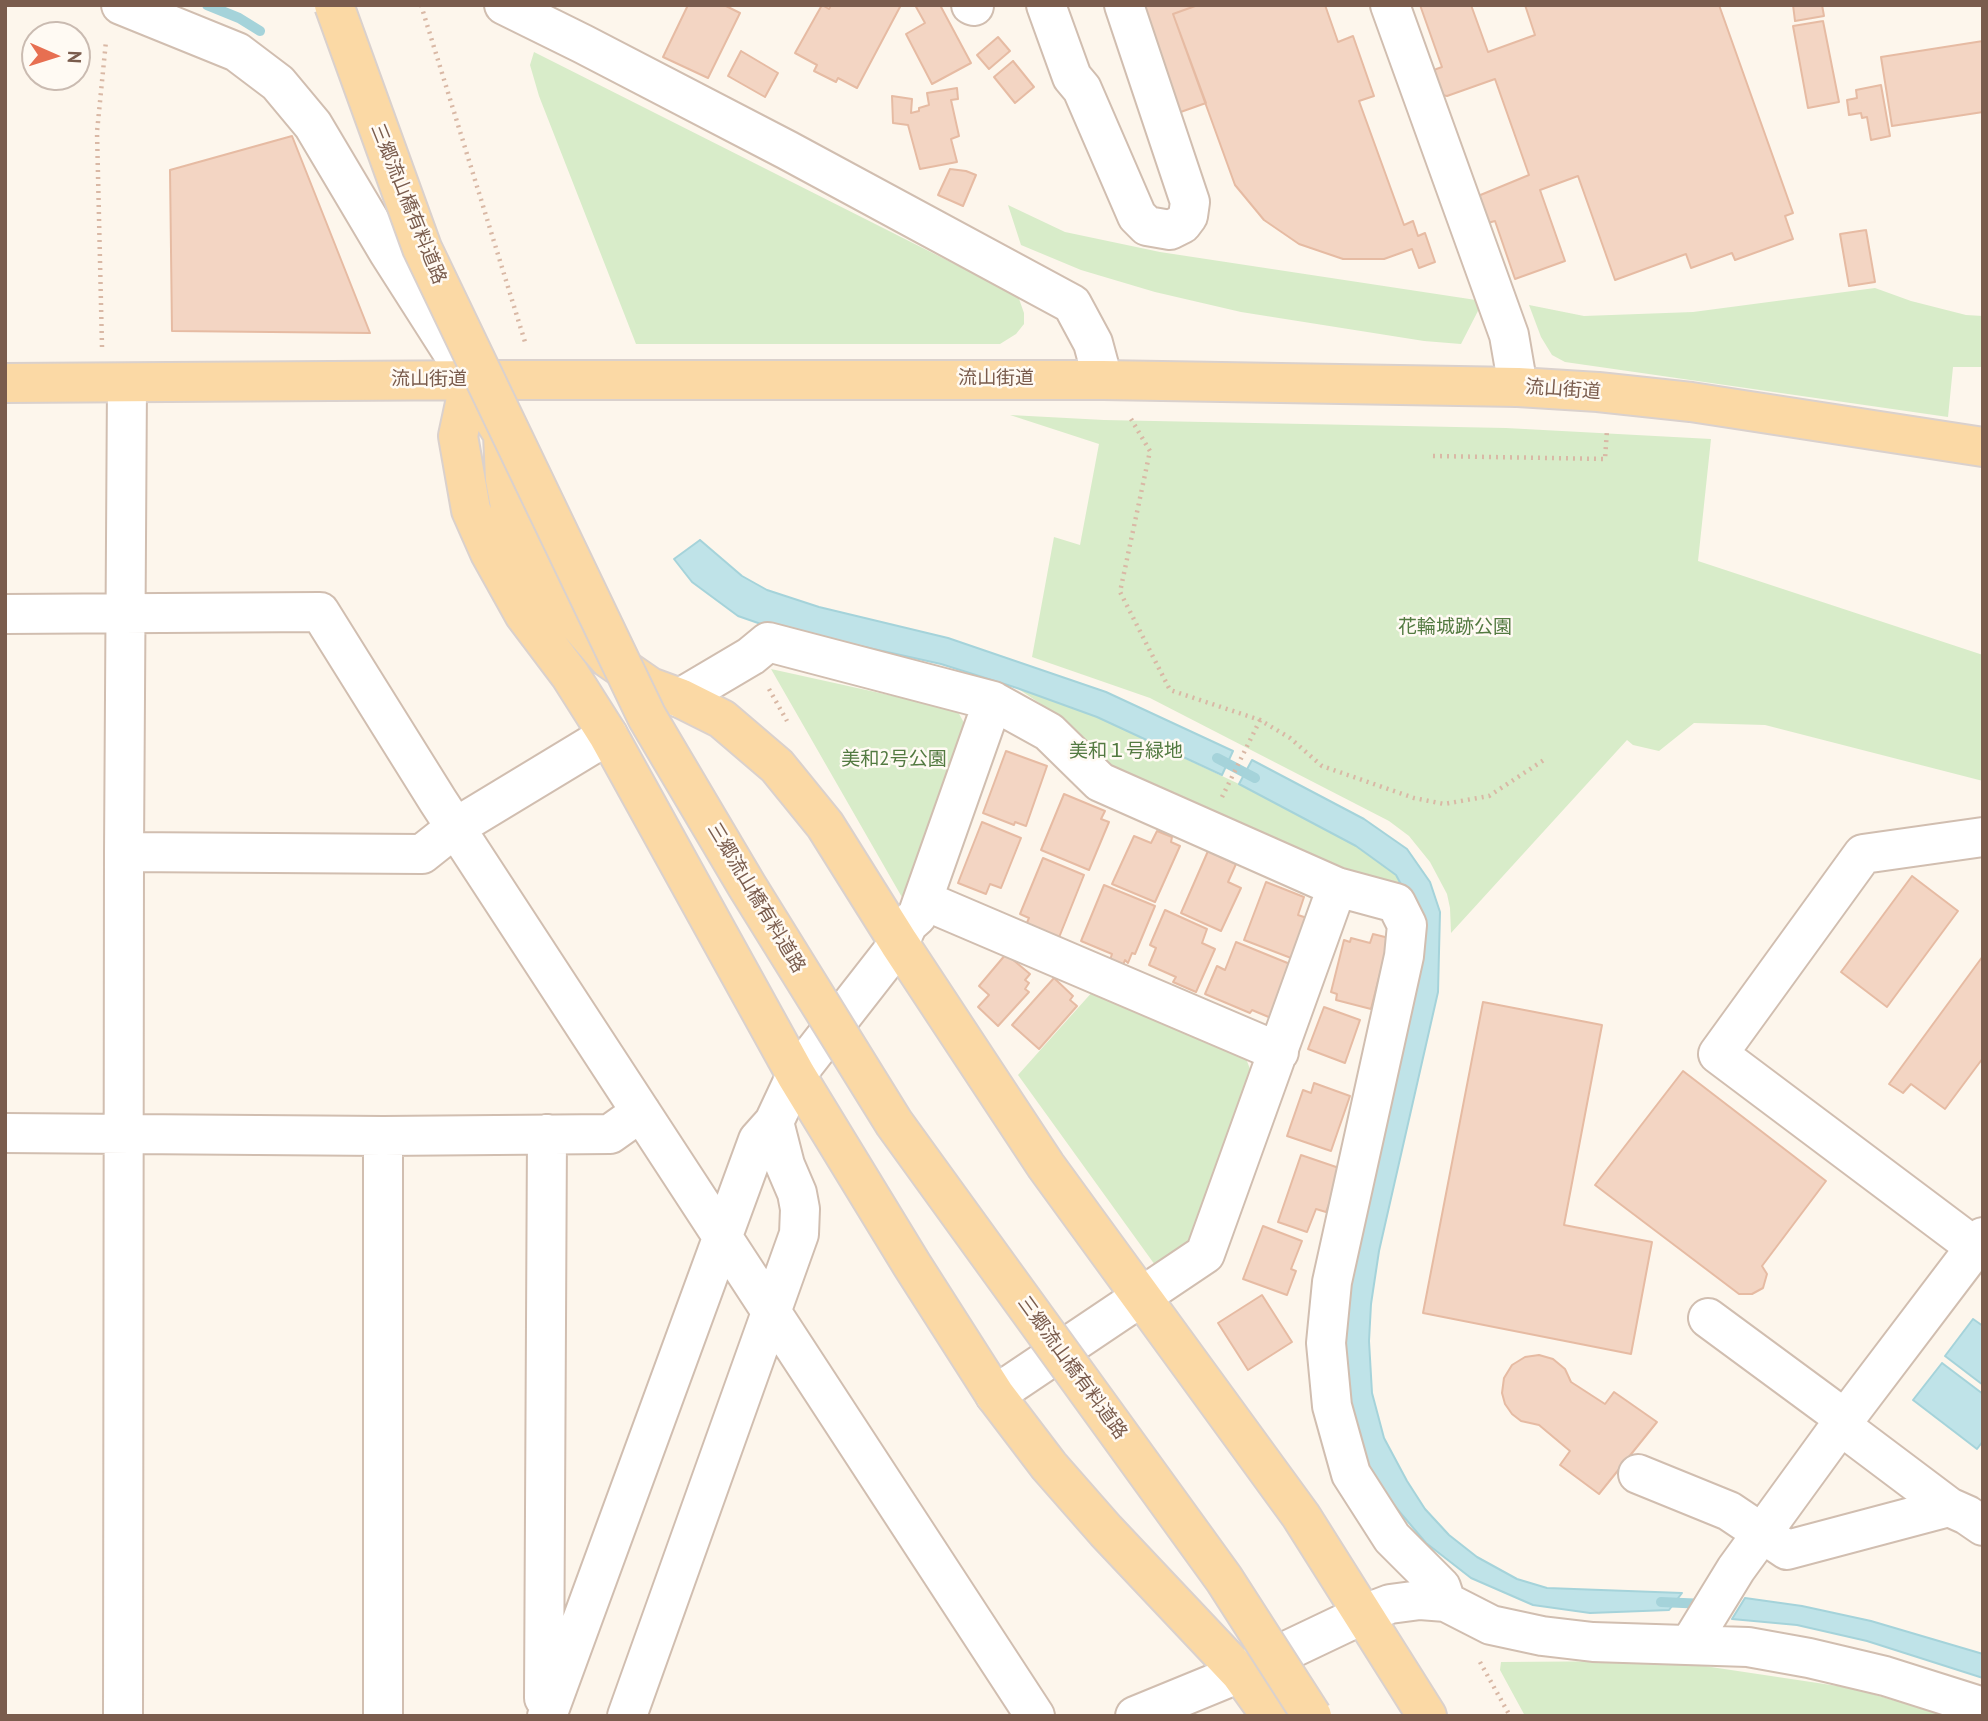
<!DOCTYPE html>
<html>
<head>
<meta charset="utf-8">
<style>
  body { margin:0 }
  #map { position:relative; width:1988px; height:1721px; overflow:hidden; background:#fdf6ec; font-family:"PT Sans",sans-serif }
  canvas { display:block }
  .frame { position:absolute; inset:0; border:7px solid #7a5c4d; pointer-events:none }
  .north { position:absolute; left:21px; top:21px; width:70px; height:70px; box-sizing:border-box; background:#fffaf3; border:2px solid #cabbb1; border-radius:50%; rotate:93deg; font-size:19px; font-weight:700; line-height:28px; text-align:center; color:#7a5c4d }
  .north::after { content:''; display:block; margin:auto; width:24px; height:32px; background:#e76f51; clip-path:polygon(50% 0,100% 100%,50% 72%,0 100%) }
</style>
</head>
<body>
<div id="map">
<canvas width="1988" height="1721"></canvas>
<div class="frame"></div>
<div class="north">N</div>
</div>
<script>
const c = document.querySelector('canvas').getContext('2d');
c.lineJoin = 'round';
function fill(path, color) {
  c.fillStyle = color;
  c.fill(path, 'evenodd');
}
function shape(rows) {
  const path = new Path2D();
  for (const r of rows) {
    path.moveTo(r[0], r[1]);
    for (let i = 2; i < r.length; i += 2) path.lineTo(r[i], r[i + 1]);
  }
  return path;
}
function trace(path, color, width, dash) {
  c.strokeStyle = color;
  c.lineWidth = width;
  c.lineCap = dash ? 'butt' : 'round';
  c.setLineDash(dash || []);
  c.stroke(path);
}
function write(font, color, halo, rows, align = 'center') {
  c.font = font + ' "PT Sans","Noto Sans JP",sans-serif';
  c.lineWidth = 5;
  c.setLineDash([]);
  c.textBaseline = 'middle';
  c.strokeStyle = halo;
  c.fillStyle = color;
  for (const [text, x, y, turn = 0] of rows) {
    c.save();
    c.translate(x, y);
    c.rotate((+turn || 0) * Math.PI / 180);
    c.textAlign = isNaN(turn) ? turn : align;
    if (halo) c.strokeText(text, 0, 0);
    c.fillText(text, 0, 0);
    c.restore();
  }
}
fill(shape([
  [534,52,1018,296,1024,313,1024,324,1016,334,1000,344,636,344,539,96,530,65],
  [1008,205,1065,232,1160,252,1476,300,1479,309,1461,344,1424,341,1241,312,1155,292,1081,270,1021,245],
  [1875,288,1911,301,1966,315,1983,316,1983,367,1953,367,1948,417,1565,362,1552,355,1541,337,1529,305,1584,316,1693,312],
  [1010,415,1104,420,1506,428,1711,439,1698,561,1983,655,1983,781,1765,725,1694,723,1659,751,1633,745,1627,740,1451,933,1450,908,1447,894,1430,862,1409,836,1389,821,1150,698,1032,657,1054,537,1080,545,1099,444],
  [771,669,957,710,969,732,907,906],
  [1017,688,1097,717,1239,784,1356,846,1396,875,1403,888,1366,880,1110,767,1069,723],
  [1094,990,1243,1051,1254,1079,1198,1232,1182,1249,1155,1265,1018,1075],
  [1639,1661,1691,1664,1851,1688,1949,1716,1525,1716,1500,1670,1501,1662]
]), '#d8ecc9');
const water = shape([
  [700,540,742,576,767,590,819,607,948,638,1106,692,1233,751,1222,775,1097,717,1017,688,941,664,761,624,738,616,692,582,674,559,700,540],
  [1252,760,1364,819,1407,849,1430,882,1440,912,1438,992,1379,1251,1371,1304,1369,1341,1372,1393,1384,1438,1407,1481,1425,1509,1449,1535,1477,1557,1517,1579,1547,1588,1682,1593,1669,1610,1590,1613,1533,1605,1471,1578,1426,1543,1381,1490,1361,1454,1343,1378,1343,1307,1403,888,1396,875,1356,846,1239,784,1252,760],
  [1973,1319,1983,1326,1983,1385,1945,1356,1973,1319],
  [1942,1363,1983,1394,1983,1441,1977,1449,1913,1400,1942,1363],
  [1745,1598,1802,1606,1871,1621,1983,1654,1983,1678,1867,1641,1797,1625,1732,1619,1745,1598]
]);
fill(water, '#bfe3e8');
trace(water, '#a5d3da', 2);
trace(shape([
  [207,5,239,18,260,31],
  [1217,758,1255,778],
  [1661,1602,1705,1604]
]), '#a5d3da', 10);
const building = shape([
  [688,5,724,5,740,13,708,78,663,57,688,5],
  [822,5,829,9,831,5,901,5,857,88,838,78,836,82,814,71,817,65,795,53,822,5],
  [915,5,940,5,971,63,932,84,906,34,925,23,915,5],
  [1136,5,1198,5,1173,14,1206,103,1175,114,1136,5],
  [1198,5,1325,5,1338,42,1353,36,1374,96,1359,101,1404,225,1413,221,1418,236,1425,233,1435,262,1419,268,1412,249,1384,259,1343,259,1299,244,1264,220,1235,185,1173,14,1198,5],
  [1420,5,1471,5,1488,52,1535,35,1525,5,1719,5,1793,213,1785,216,1793,239,1735,260,1732,253,1691,268,1686,254,1615,280,1578,176,1540,190,1565,261,1515,279,1495,221,1484,224,1478,196,1529,175,1495,79,1447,96,1442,95,1431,71,1442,67,1420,5],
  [1793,5,1822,5,1824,16,1795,21,1793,5],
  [1823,21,1839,102,1808,108,1793,26,1823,21],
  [998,37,1010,51,989,69,977,55,998,37],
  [1983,41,1983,112,1892,126,1881,57,1983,41],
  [741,51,778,73,765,97,728,76,741,51],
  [1013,61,1034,87,1015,103,994,77,1013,61],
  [1881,85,1890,136,1871,140,1867,117,1862,118,1861,113,1849,115,1847,100,1857,98,1856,90,1881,85],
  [957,88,958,99,951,100,959,136,951,139,957,162,920,169,908,125,893,123,892,96,912,99,911,113,919,111,919,108,929,105,927,93,957,88],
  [292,136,370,333,172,331,170,170,292,136],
  [950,169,966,171,976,175,963,206,938,195,950,169],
  [1866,230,1875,282,1849,286,1840,234,1866,230],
  [1006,751,1047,766,1026,826,1015,822,1014,825,983,813,1006,751],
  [1064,794,1105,811,1101,819,1109,822,1089,870,1041,850,1064,794],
  [982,822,1021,838,1001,888,990,884,986,894,958,883,982,822],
  [1157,831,1172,837,1171,842,1180,846,1155,902,1112,884,1134,836,1151,843,1157,831],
  [1208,851,1236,864,1228,882,1241,888,1221,931,1181,913,1208,851],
  [1043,858,1084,875,1058,940,1025,927,1029,918,1020,914,1043,858],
  [1912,876,1958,911,1887,1007,1841,972,1912,876],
  [1266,882,1304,897,1298,915,1307,918,1291,958,1244,940,1266,882],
  [1104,885,1155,906,1135,954,1132,953,1128,963,1125,960,1123,965,1110,960,1112,954,1081,941,1104,885],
  [1165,910,1207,929,1202,943,1215,949,1196,992,1173,982,1176,977,1149,965,1156,948,1150,945,1165,910],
  [1373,934,1389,938,1371,1009,1336,1000,1337,994,1331,992,1344,940,1350,942,1351,938,1370,943,1373,934],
  [1236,942,1290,964,1271,1018,1252,1010,1250,1013,1205,994,1217,966,1225,970,1236,942],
  [1006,954,1030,974,1025,980,1029,983,1025,989,1029,992,998,1026,978,1007,989,995,979,986,1006,954],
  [1983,956,1983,1058,1945,1109,1911,1084,1903,1093,1889,1084,1983,956],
  [1054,978,1073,996,1070,1000,1077,1006,1039,1049,1012,1025,1054,978],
  [1483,1002,1602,1025,1564,1225,1652,1242,1631,1354,1423,1313,1483,1002],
  [1324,1007,1360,1020,1345,1063,1308,1049,1324,1007],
  [1683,1071,1826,1181,1762,1266,1767,1274,1763,1288,1752,1294,1739,1294,1595,1185,1683,1071],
  [1314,1083,1350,1096,1331,1151,1287,1136,1303,1090,1311,1093,1314,1083],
  [1301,1155,1342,1169,1326,1212,1316,1209,1307,1232,1278,1222,1301,1155],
  [1263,1226,1302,1241,1291,1269,1296,1271,1287,1295,1243,1279,1263,1226],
  [1262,1295,1292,1342,1248,1370,1218,1323,1262,1295],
  [1539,1355,1553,1359,1565,1369,1571,1382,1605,1404,1614,1392,1657,1422,1599,1494,1560,1465,1570,1451,1539,1425,1521,1421,1512,1414,1505,1404,1502,1393,1504,1378,1512,1365,1525,1357,1539,1355]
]);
fill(building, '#f3d5c3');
trace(building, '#e6bba3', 2);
const minor = shape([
  [121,5,237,52,278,83,313,125,389,253,470,380],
  [504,5,583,44,787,150,1072,304,1093,343,1103,380],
  [971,5,974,6],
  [1046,5,1072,77,1082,89,1137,216,1147,226,1170,230,1182,224,1188,216,1190,202,1124,5],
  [1390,5,1509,335,1518,387],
  [5,614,320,612,438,801,1035,1716],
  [680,698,751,656,768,642,993,701,1049,732,1100,782,1337,887,1396,903,1407,925,1404,956,1332,1282,1326,1343,1332,1406,1351,1474,1392,1538,1441,1587,1446,1602],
  [124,852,422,854,456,827,608,735],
  [923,900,1279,1052],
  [5,1133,383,1136,610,1134,641,1112],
  [1975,1247,1718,1054,1863,854,1983,837],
  [1708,1318,1845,1419],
  [995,1395,1205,1254,1337,887],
  [1840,1425,1949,1507,1967,1515,1983,1526],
  [1638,1474,1729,1511,1787,1550,1949,1507],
  [1690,1644,1736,1569,1845,1419,1983,1237],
  [544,1698,547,1134],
  [123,1716,124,852,127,383],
  [383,1716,383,1136],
  [547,1716,758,1140,774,1122,796,1075,899,943,908,924,917,916,993,701],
  [627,1716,799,1234,800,1209,797,1193,785,1165,774,1122],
  [1135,1716,1240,1673,1364,1614,1390,1604,1420,1600,1446,1602,1491,1625,1542,1636,1593,1642,1748,1647,1809,1658,1885,1676,1983,1707]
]);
const major = shape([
  [470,380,458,436,471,510,490,553,524,614,570,675,608,735,796,1075,912,1265,995,1395,1049,1466,1106,1531,1240,1673,1271,1716],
  [5,383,495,380,1103,380,1518,387,1598,392,1691,402,1983,447],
  [491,415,503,434,505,479,512,517,538,576,608,658,650,687,680,698,722,719,777,766,825,825,899,943,1046,1166,1301,1516,1427,1716]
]);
trace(minor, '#d1beb0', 42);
trace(major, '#dad1cd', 42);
trace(shape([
  [421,5,525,342],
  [102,347,97,132,106,41],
  [1131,419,1150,451,1120,592,1170,690,1260,720,1290,738,1322,766,1414,798,1444,804,1489,796,1547,758],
  [1433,456,1605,459,1607,430],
  [769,689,787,721],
  [1222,797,1260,720],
  [1480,1662,1510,1716]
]), '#d9b8a5', 4.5, [2, 5]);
trace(minor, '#fff', 38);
trace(major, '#fbd9a5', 38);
const majorBridge = shape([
  [334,5,422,248,647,717,747,886,894,1123,1224,1579,1312,1716]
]);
trace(majorBridge, '#dad1cd', 42, []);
trace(majorBridge, '#fbd9a5', 38);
write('19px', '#7a5c4d', '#fffaf3', [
  ["三郷流山橋有料道路",408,204,68],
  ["流山街道",996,379],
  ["流山街道",429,380],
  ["流山街道",1563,390,4],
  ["三郷流山橋有料道路",756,898,59],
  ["三郷流山橋有料道路",1072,1368,54]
]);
write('19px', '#537a41', '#fffaf3', [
  ["花輪城跡公園",1455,628],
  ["美和１号緑地",1126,752],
  ["美和2号公園",894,760]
]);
</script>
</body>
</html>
